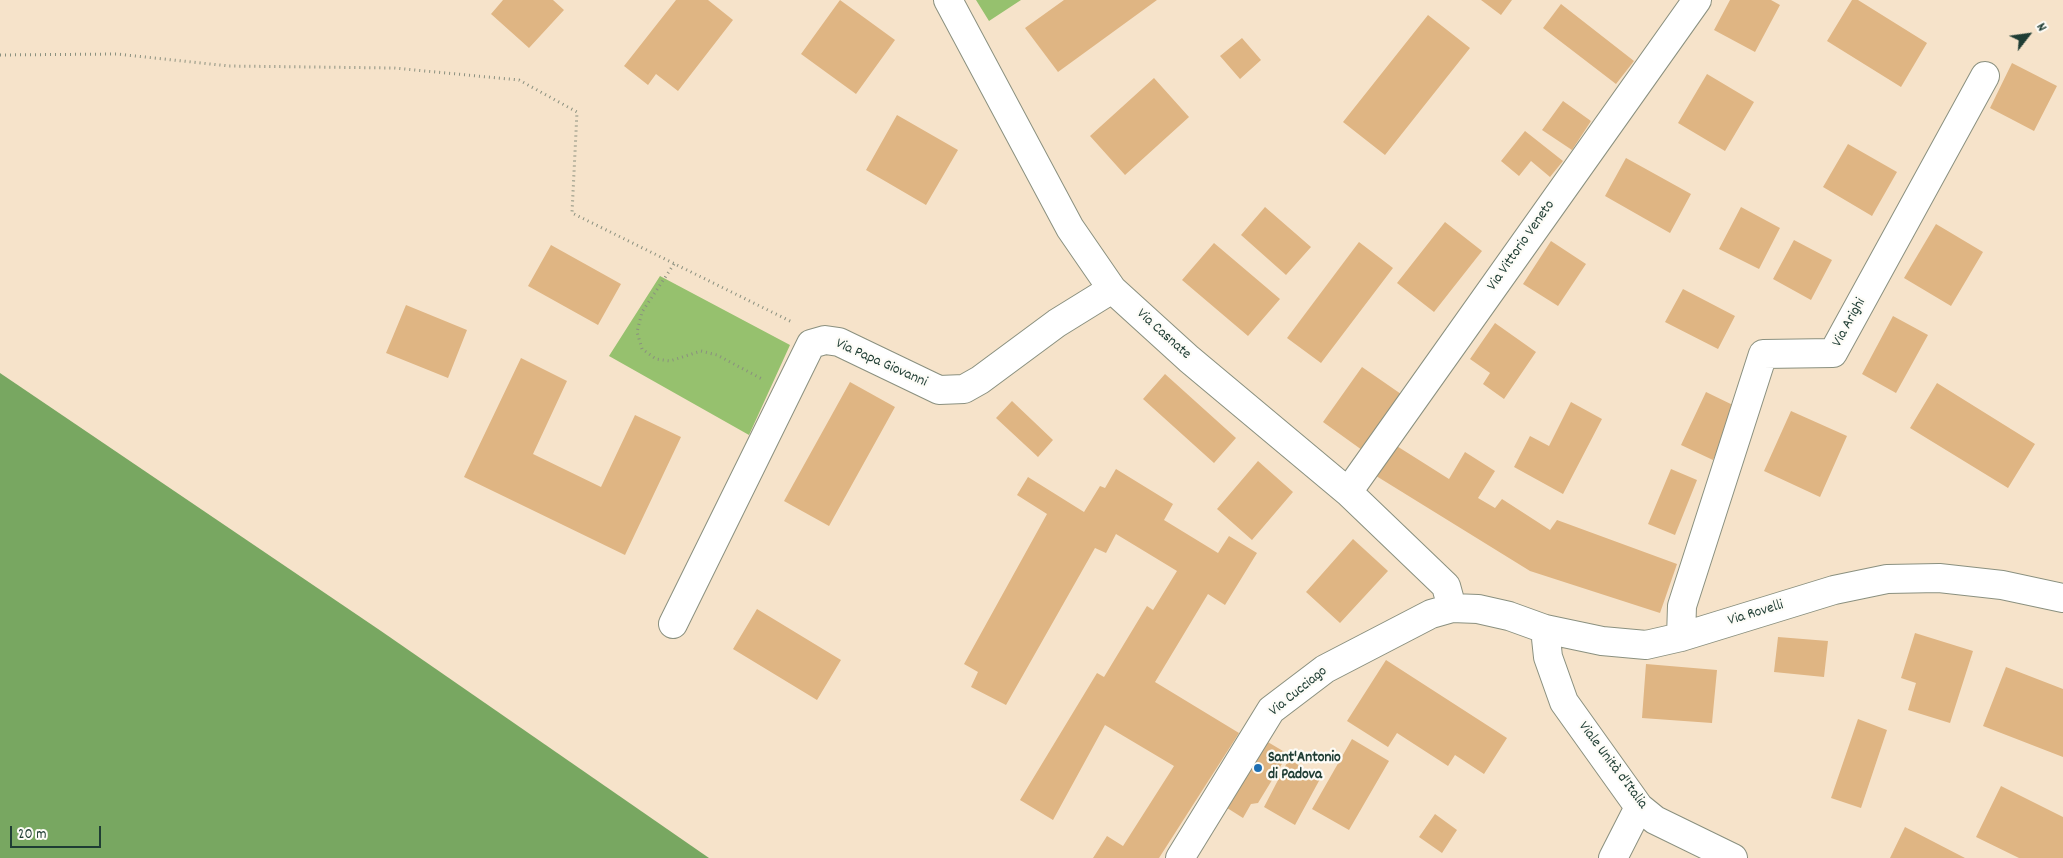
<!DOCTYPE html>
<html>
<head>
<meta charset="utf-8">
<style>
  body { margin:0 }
  #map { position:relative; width:2063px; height:858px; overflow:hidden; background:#f6e3ca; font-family:Dekko,sans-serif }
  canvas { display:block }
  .north { position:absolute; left:2003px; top:10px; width:50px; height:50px; -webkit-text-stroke:4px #fdfcf7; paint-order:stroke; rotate:60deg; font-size:14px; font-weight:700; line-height:20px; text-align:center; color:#1f3d34 }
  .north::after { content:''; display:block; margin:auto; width:18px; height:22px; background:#1f3d34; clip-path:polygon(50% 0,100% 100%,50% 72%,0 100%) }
  .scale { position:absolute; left:10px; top:826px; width:91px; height:22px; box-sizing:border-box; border:2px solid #1f3d34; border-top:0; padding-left:6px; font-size:15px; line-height:18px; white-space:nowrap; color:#1f3d34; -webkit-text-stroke:4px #fdfcf7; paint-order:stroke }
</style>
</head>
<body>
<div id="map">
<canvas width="2063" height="858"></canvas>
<div class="north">N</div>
<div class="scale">20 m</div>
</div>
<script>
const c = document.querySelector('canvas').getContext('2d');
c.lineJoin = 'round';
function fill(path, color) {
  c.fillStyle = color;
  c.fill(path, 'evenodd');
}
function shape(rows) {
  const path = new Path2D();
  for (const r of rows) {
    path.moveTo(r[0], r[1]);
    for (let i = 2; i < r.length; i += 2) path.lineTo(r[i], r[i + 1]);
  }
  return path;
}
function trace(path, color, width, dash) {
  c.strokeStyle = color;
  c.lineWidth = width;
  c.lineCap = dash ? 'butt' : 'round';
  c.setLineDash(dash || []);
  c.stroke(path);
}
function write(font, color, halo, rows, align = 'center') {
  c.font = font + ' Dekko,sans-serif';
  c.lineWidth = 4.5;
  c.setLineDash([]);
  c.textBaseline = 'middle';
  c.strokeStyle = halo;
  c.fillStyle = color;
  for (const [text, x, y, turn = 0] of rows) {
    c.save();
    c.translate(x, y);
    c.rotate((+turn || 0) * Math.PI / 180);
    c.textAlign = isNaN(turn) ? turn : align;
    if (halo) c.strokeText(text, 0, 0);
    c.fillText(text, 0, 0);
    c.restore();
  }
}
fill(shape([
  [976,0,1021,0,989,21],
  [660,276,790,345,749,435,609,356]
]), '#96c16e');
fill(shape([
  [0,373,381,631,709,858,0,858]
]), '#78a761');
fill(shape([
  [503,0,553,0,564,10,529,48,491,14],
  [676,0,708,0,733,20,678,91,656,74,648,85,624,66],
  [840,0,895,40,856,94,801,54],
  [1064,0,1157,0,1058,72,1025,28],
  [1481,0,1512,0,1501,15],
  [1730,0,1771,0,1780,5,1755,52,1714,30],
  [1852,0,1858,0,1927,43,1901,87,1827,41],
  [1561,4,1634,61,1616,84,1543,28],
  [1428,15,1470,48,1385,155,1343,122],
  [1242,38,1261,60,1240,79,1220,56],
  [2012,63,2057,86,2034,131,1990,108],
  [1707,74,1754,102,1725,151,1678,123],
  [1154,78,1189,117,1125,175,1090,136],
  [1563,101,1591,121,1572,150,1542,130],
  [897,115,958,150,926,205,866,170],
  [1525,131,1563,161,1550,177,1531,161,1519,176,1501,161],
  [1848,144,1897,172,1872,216,1823,187],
  [1626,158,1691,194,1670,233,1605,196],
  [1265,207,1311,247,1286,275,1241,235],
  [1741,207,1780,228,1759,269,1719,249],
  [1445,222,1482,251,1434,312,1397,283],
  [1936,224,1983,252,1951,306,1904,278],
  [1794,240,1832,260,1811,300,1773,279],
  [1551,241,1586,264,1558,306,1523,284],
  [1359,242,1393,268,1321,363,1287,338],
  [1214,243,1280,299,1248,336,1182,280],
  [551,245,621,284,598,325,528,286],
  [1683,289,1735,316,1718,349,1665,322],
  [406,305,467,330,448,378,386,353],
  [1893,316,1928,335,1896,393,1862,374],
  [1495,323,1536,352,1504,399,1483,384,1490,373,1470,359],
  [521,358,567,381,533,454,601,487,635,415,681,437,625,555,464,477],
  [1362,367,1401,394,1362,450,1323,422],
  [1165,374,1236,438,1214,463,1143,399],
  [850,382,895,407,829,526,784,501],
  [1937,383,2035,444,2008,488,1910,428],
  [1706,392,1737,407,1713,460,1681,445],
  [1012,401,1053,440,1038,457,996,418],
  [1571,402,1602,419,1563,494,1514,467,1530,436,1549,446],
  [1791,411,1847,436,1820,497,1764,471],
  [1392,443,1449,479,1465,452,1495,471,1478,498,1495,508,1502,499,1550,530,1557,520,1677,564,1660,613,1530,571,1373,474],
  [1258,461,1293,492,1252,540,1217,509],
  [1116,469,1173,504,1164,520,1218,553,1229,536,1257,553,1225,605,1208,594,1155,682,1239,733,1159,858,1093,858,1107,836,1123,846,1174,766,1105,725,1053,820,1020,800,1097,673,1104,677,1147,606,1153,610,1177,571,1116,534,1106,553,1095,548,1006,705,971,687,978,672,964,664,1047,514,1017,495,1028,477,1084,512,1100,486,1105,488],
  [1671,469,1697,480,1675,535,1648,524],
  [1353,539,1388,571,1340,623,1306,592],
  [757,609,841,660,817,700,733,649],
  [1915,633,1973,651,1950,723,1908,710,1916,683,1901,678],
  [1778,637,1828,641,1824,677,1774,672],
  [1386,660,1507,738,1484,774,1455,755,1448,766,1397,733,1388,747,1347,721],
  [1646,664,1717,670,1712,723,1642,718],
  [2006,667,2063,689,2063,757,1983,726],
  [1858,719,1887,730,1861,808,1831,798],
  [1256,735,1288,754,1258,803,1251,804,1243,818,1224,806],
  [1352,739,1389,761,1349,830,1312,809],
  [1289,759,1320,779,1295,825,1264,807],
  [2001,786,2063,817,2063,858,2019,858,1976,837],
  [1435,814,1457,830,1442,853,1419,837],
  [1905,827,1965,858,1890,858]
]), '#dfb583');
const minor = shape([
  [948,0,1070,228,1112,289,1189,359,1348,492,1446,586,1452,608],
  [1348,492,1697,0],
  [673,624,811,344,825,340,839,342,939,390,964,389,980,380,1057,323,1112,289],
  [1545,629,1548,657,1564,702,1639,807,1655,820,1733,858],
  [1681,637,1682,606,1763,354,1833,353,1985,76],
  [1180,858,1271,710,1325,669,1431,614,1452,608,1478,609,1509,616,1545,629,1602,641,1646,645,1681,637,1834,590,1887,579,1939,578,2002,585,2063,598],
  [1613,858,1639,807]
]);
trace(minor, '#8a907f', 30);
trace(shape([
  [0,55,117,54,229,66,394,68,519,80,577,112,572,213,792,322],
  [674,264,642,312,637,332,642,349,656,359,670,361,701,351,717,355,762,379]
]), '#8a907f', 3, [1, 4]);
trace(minor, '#fff', 28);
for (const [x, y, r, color] of [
  [1258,768,5,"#1f6fb2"]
]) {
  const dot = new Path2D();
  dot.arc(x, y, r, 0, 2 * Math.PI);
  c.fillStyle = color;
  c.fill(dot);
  trace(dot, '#fdfcf7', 2);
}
write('15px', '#1f3d34', '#fdfcf7', [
  ["Via Vittorio Veneto",1522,246,-55],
  ["Via Arighi",1850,323,-61],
  ["Via Casnate",1163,335,42],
  ["Via Papa Giovanni",881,364,24],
  ["Via Rovelli",1756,614,-17],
  ["Via Cucciago",1299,692,-39],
  ["Viale Unità d'Italia",1612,766,53]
]);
write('bold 15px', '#1f3d34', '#fdfcf7', [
  ["Sant'Antonio",1268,759],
  ["di Padova",1268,776]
], 'left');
</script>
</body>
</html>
